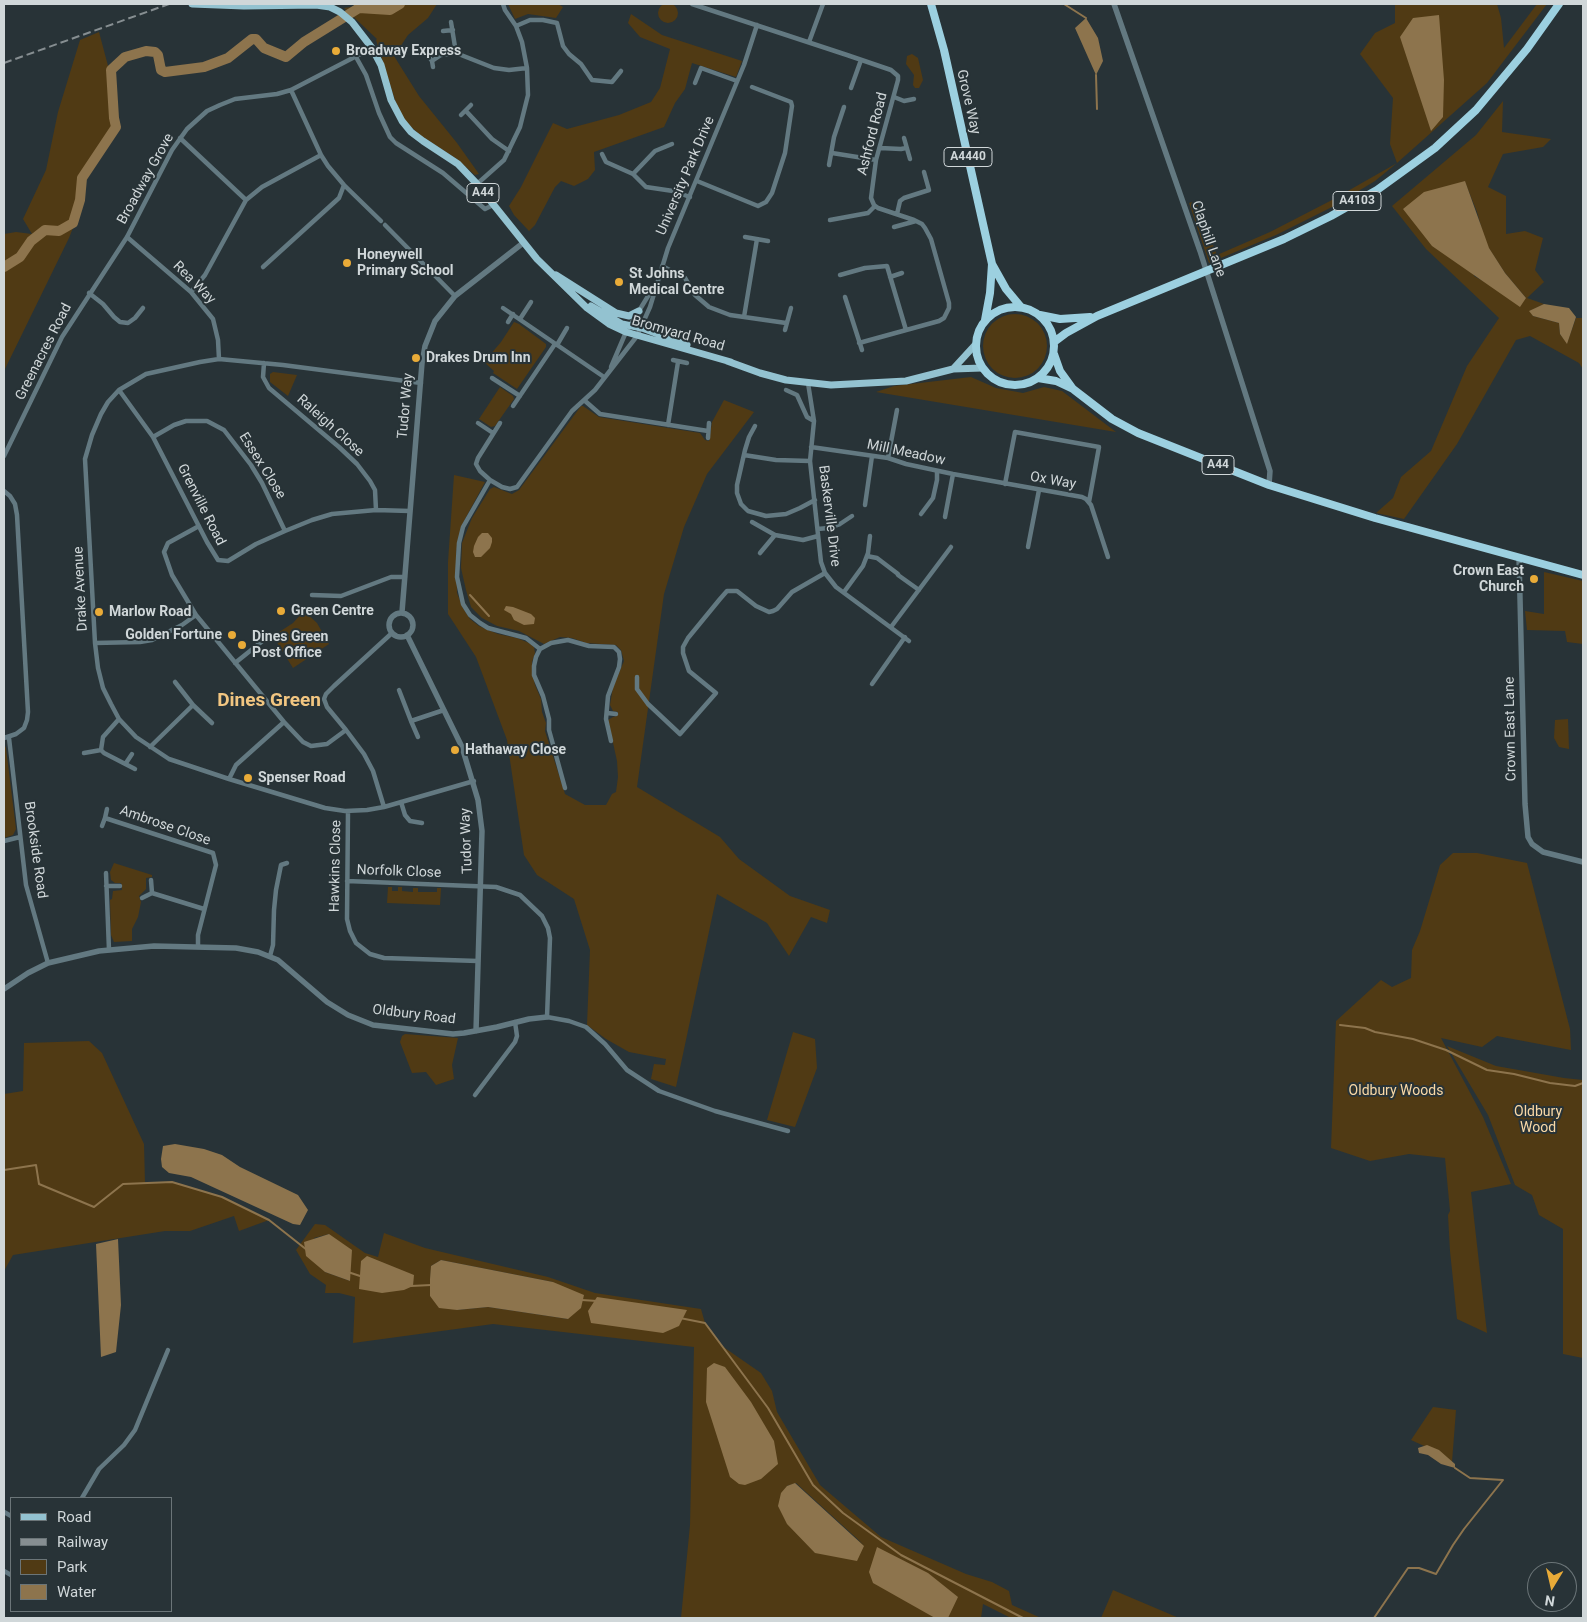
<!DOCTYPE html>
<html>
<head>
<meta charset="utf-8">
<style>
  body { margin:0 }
  #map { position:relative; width:1587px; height:1622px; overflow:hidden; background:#283337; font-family:Roboto,sans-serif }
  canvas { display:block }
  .frame { position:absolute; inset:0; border:5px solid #d0d7d9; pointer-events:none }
  .legend { position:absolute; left:10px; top:1497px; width:162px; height:115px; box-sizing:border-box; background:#283337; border:1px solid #6b7578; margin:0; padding:6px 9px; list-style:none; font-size:15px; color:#d0d7d9 }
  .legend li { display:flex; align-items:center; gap:10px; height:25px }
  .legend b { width:25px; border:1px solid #6b7578 }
  .north { position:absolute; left:1527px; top:1562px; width:50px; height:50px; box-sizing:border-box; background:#283337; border:1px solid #6b7578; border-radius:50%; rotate:189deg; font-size:14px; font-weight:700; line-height:20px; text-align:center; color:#d0d7d9 }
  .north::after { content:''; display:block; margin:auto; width:18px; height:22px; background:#e9ab38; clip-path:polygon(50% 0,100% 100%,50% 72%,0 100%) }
</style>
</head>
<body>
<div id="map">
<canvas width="1587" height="1622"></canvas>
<div class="frame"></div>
<ul class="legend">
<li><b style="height:6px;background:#93c2d0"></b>Road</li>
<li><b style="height:6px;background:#868e91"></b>Railway</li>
<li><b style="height:14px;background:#503a14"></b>Park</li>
<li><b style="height:14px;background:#8d744d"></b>Water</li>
</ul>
<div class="north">N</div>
</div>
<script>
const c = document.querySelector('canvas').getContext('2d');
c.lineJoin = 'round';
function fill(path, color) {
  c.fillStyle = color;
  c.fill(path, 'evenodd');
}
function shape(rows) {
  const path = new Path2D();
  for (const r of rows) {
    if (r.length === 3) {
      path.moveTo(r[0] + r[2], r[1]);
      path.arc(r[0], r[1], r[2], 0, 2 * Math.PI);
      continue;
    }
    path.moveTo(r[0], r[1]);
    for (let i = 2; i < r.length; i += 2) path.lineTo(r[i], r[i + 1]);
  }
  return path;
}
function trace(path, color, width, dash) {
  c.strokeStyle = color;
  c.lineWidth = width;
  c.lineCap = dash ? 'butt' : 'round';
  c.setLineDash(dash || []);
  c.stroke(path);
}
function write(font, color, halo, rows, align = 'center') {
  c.font = font + ' Roboto,sans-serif';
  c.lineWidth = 4;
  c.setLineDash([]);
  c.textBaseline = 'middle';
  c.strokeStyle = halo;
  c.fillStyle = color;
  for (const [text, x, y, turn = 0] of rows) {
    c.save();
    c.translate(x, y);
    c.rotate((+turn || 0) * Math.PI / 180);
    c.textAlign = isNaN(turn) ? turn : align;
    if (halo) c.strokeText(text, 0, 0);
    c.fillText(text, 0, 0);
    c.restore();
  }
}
fill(shape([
  [668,13,10],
  [369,4,437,4,428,18,408,35,394,56,419,96,457,143,479,174,475,175,457,159,420,135,404,120,395,100,376,40,377,39,344,8],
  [508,4,558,4,563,7,556,18,528,14,515,19],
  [1395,4,1497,4,1501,18,1504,48,1537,4,1547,4,1487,83,1397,163,1375,181,1332,207,1276,235,1209,263,1189,203,1196,201,1217,255,1270,232,1332,200,1397,163,1390,144,1393,98,1360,54,1375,33,1395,23],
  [631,14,662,35,742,61,736,77,692,63,685,89,675,103,664,127,594,152,595,170,588,179,574,186,561,181,555,187,535,225,529,231,514,215,509,206,521,187,553,123,567,129,619,115,651,102,660,88,670,49,640,37,628,23],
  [99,32,111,77,114,118,116,127,82,178,84,200,69,238,4,371,4,234,16,232,32,234,23,219,46,170,58,112,80,40],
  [912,54,918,58,923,80,919,88,915,88,913,85,914,75,906,64,907,56],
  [1503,101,1502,132,1551,139,1543,147,1503,154,1488,187,1506,196,1506,234,1525,231,1543,238,1535,270,1544,282,1527,298,1544,304,1530,311,1533,316,1559,323,1560,334,1567,343,1576,318,1583,318,1583,369,1579,363,1530,336,1516,340,1457,444,1404,519,1376,513,1393,498,1401,477,1431,451,1467,366,1499,318,1426,249,1392,206,1476,135],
  [1465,182,1477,212,1486,244,1505,273,1526,298,1492,286,1474,276],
  [1015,346,32],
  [514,322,519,324,546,344,546,347,517,389,493,373,494,371,484,362,501,342],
  [273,372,297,375,288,396,270,382,270,374],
  [971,377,996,388,1023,393,1044,387,1062,391,1116,432,876,392,894,386],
  [500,387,513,396,514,399,495,426,491,427,479,419],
  [724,400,754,412,707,474,684,527,664,594,637,787,720,837,739,859,790,896,830,910,827,923,811,917,789,956,767,923,717,894,676,1087,651,1079,654,1064,665,1065,666,1059,629,1052,606,1039,587,1025,590,950,574,899,537,875,524,855,507,740,476,657,448,614,448,562,454,475,485,482,464,521,456,553,457,593,463,608,470,619,479,626,498,634,517,638,529,643,534,647,535,653,532,662,532,671,535,685,541,699,542,712,546,723,545,731,565,794,585,805,606,805,612,794,616,792,618,777,617,761,608,720,613,717,617,716,618,712,613,711,610,705,613,687,624,661,621,650,616,645,586,643,572,638,560,637,544,644,519,631,497,626,482,618,471,607,466,590,461,568,462,543,472,518,490,489,494,487,512,494,519,490,581,406,583,406,599,417,700,433,705,440,709,441,712,422],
  [1544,572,1583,581,1583,644,1567,642,1565,631,1527,630,1525,611,1544,614],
  [304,611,317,623,329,644,293,668,273,636,293,623],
  [1568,719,1569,749,1559,747,1554,738,1555,720],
  [4,744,6,748,16,829,13,835,4,838],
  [1453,853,1477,853,1527,863,1570,1029,1571,1050,1497,1036,1482,1047,1441,1038,1483,1117,1511,1184,1471,1192,1487,1333,1457,1319,1450,1251,1448,1215,1450,1211,1445,1158,1409,1154,1370,1161,1331,1148,1336,1021,1381,980,1392,987,1411,978,1412,950,1420,931,1440,865],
  [114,863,152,875,152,877,146,878,146,889,139,896,141,902,138,917,132,929,132,941,114,942,111,935,110,900,112,899,113,891,122,890,121,883,115,883,111,880,110,872],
  [388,887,392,887,392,891,398,891,398,887,402,887,402,891,413,892,413,888,418,888,418,892,437,892,437,888,441,888,440,905,387,903],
  [793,1032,815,1039,817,1068,795,1127,767,1120],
  [405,1034,458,1038,452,1065,454,1079,436,1085,426,1072,412,1073,400,1042,402,1036],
  [89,1041,102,1053,144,1144,145,1183,172,1182,222,1197,269,1220,239,1231,234,1216,190,1231,165,1231,13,1255,4,1271,4,1094,23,1091,24,1043],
  [1447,1046,1496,1066,1564,1078,1583,1080,1583,1358,1563,1354,1563,1229,1539,1215,1532,1195,1515,1185,1488,1115],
  [315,1224,325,1225,365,1253,378,1257,384,1233,425,1248,548,1277,595,1293,701,1309,705,1323,722,1346,761,1373,772,1391,777,1412,820,1485,881,1537,966,1574,992,1582,1009,1591,1012,1605,1041,1618,1011,1618,983,1604,981,1618,681,1618,690,1525,694,1347,493,1324,353,1343,355,1297,339,1293,325,1293,326,1285,310,1274,296,1250],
  [329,1234,350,1281,325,1272,314,1238],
  [441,1260,553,1282,568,1319,488,1307,457,1310,430,1296,431,1266],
  [796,1483,864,1545,787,1486],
  [1433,1407,1456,1410,1452,1462,1444,1455,1411,1440],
  [1113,1590,1179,1618,1101,1618]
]), '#503a14');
fill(shape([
  [1439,15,1444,80,1443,117,1431,131,1400,37,1413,18],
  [1086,18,1098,38,1103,61,1096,75,1075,28],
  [1465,181,1489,248,1505,273,1526,298,1520,307,1432,246,1403,209,1424,192],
  [1544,304,1569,308,1576,317,1567,344,1560,334,1559,323,1533,316,1529,311],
  [482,533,488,533,492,538,492,542,490,548,481,557,475,557,473,552,474,546,478,537],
  [506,606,513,607,531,614,535,618,534,624,524,625,514,620,511,614,504,610],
  [175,1144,204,1149,222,1155,240,1167,298,1195,308,1210,300,1225,293,1224,191,1177,169,1173,162,1167,161,1159,163,1146],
  [329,1234,352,1250,350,1281,325,1272,306,1256,304,1242],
  [118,1239,121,1305,116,1352,101,1357,96,1244],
  [367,1256,414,1275,413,1286,404,1290,382,1293,359,1289,361,1261],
  [441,1260,553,1282,584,1295,581,1308,568,1319,488,1307,457,1310,439,1308,430,1296,430,1279,431,1266],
  [597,1297,687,1310,679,1326,663,1333,591,1323,588,1311],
  [714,1363,725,1367,751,1402,774,1441,778,1464,761,1479,745,1485,739,1484,730,1477,706,1402,707,1368],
  [1427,1445,1439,1450,1455,1464,1455,1468,1441,1464,1428,1455,1419,1453,1418,1448],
  [795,1483,864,1546,857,1561,815,1553,787,1524,778,1506,781,1493,787,1486],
  [877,1547,928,1573,958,1597,948,1618,935,1618,873,1583,869,1572]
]), '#8d744d');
trace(shape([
  [1064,4,1086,18],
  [1096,75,1097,109],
  [470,595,489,616],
  [1340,1025,1365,1028,1375,1032,1413,1039,1446,1050,1487,1070,1514,1074,1550,1083,1575,1086,1583,1083],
  [4,1170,36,1165,39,1184,94,1207,123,1184,172,1182,222,1197,269,1220,307,1250],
  [348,1272,360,1276],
  [411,1286,431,1285],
  [582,1300,597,1301],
  [680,1318,705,1323,768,1408,813,1485,843,1513,901,1555,1023,1618],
  [1374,1618,1408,1568,1419,1568,1436,1574,1453,1545,1464,1529,1503,1480,1470,1478,1455,1468]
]), '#8d744d', 2);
trace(shape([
  [4,267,20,257,31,241,45,230,59,231,73,223,80,200,82,178,116,127,114,118,111,70,125,57,146,51,155,52,158,55,161,70,165,72,204,67,228,58,252,39,256,39,264,48,286,57,304,42,359,8,390,10,400,4]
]), '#8d744d', 10);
trace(shape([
  [692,4,847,55,891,70,898,76,898,80,876,160,871,198,874,205,878,208,914,220,922,224,925,228,931,239,949,303,949,308,944,318,939,321,859,343],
  [451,22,456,53],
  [516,26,530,20,543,20,557,23,563,46,569,54,581,64,592,80,612,82,621,71],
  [443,31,453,30],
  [809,42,823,4],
  [427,54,432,61,433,67],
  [356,57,366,75,379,113,390,137,396,143,443,173,485,209,493,205],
  [432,61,441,55,456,53,494,68,509,70,527,68],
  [695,83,701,68,737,81],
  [851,88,861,60],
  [291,90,321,155,328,166,344,185,381,221],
  [894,97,904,101,914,99],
  [466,111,492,139,509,151],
  [461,115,471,105],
  [180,138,246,200],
  [904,138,910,159],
  [880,148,901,149,906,148],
  [832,153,876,160],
  [602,154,606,162,633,174,646,187,673,191,690,197],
  [829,165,834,137,844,107],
  [633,174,655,151,672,144],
  [697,181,758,206,766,202,772,193,785,153,792,106,791,102,752,87],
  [477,184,504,160,520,127,528,95,527,68,522,42,516,26,505,10,503,4],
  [897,214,900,201,904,198,929,190,924,172],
  [830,220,868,213,875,206],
  [385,225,455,296],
  [894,227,916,221],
  [127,237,191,292,213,319,218,340,219,359],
  [745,237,768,241],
  [662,266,685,278,695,295,709,307,730,315,786,323],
  [263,267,339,198,344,185],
  [840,275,865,268,887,266,906,330],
  [890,277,902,273],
  [191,292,205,275,246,200,262,187,321,155],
  [89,293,103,304,114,317,120,322,128,323,135,318,143,308],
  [845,297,862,350],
  [503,308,604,377],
  [744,317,757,239],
  [520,319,531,302],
  [508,322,513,314],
  [785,330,791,308],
  [557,345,567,328],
  [673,360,687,363],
  [264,363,263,377,269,388,339,447,357,464,370,481,375,490,376,510],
  [611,367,626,332,653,288],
  [492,378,520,396],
  [421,383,283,365,219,359,200,362,146,374,119,390,108,402,101,414,92,435,85,459,95,643,98,668,103,688,111,704,119,719,136,737,169,759,229,779,325,808,345,811,367,810,384,807,474,781],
  [808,383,814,421,810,461,821,562,825,573,836,587,909,641],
  [119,390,153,437,207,542,218,560,228,561,256,544,285,531,312,520,332,514,376,510,410,511],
  [786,390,797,395,807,417,814,421],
  [584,400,600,414,708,431],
  [513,406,555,344],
  [478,423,493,433],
  [500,423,478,458,476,464,480,471,490,480,502,487,510,489,517,487,572,411,595,390,637,336,650,307,668,248,744,65,757,25],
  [668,425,678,362],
  [755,426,749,437,745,450,737,485,737,493,741,504,748,511,766,516,786,514,800,508,815,500],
  [153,437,174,425,186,421,207,421,224,430,251,465,262,483,285,531],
  [708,438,709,423],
  [811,447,888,458,906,464,953,474,1082,497,1086,499,1091,505,1108,557],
  [744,455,776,460,810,461],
  [4,456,62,337,127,237,172,150,187,129,207,111,220,105,235,99,277,94,291,90,372,48],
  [888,458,897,410],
  [490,480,463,527,459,543,457,577,463,604,470,615,480,623,488,628,526,638,540,649],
  [1005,484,1015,432,1099,447,1089,502],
  [4,491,10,496,15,504,17,515,28,712,27,720,24,728,16,734,4,738],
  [865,505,872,456],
  [921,514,933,498,937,480,937,471],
  [945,517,953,474],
  [752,522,775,535],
  [199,526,168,543,164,552,172,575,196,615,284,722,303,742,311,746,327,744,346,730],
  [818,529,828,528,840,524,852,516],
  [1028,547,1039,490],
  [760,553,775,535,803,540,818,536],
  [867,556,877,558,898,574],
  [898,575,919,590],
  [844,592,863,566,868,553,870,536],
  [312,595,341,596,391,577,405,577],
  [891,627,951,547],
  [95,643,140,642,152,640,182,625,196,615],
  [235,663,270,635],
  [637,677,637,689,648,704,680,734,716,693,689,671,683,653,683,647,688,638,720,599,727,591,737,591,756,606,769,612,773,611,777,609,792,592,825,573],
  [175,682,193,705],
  [872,684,905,637],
  [399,690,411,721],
  [607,713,616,714],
  [119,719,103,737,101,750,104,753,135,769],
  [418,737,411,721,444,710],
  [9,738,26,885,48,963],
  [150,747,193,705,212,723],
  [84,753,101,750],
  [126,763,132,754],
  [229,779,236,765,284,722],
  [565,788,549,730,549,719,543,696,534,675,534,666,536,657,540,649,551,643,568,640,589,646,614,647,619,652,620,659,619,667,608,696,606,719,611,741],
  [401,802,405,815,410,821,422,823],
  [384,807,373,771,364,754,346,730,327,707,324,699,326,694,334,686,392,633],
  [348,811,347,919,350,931,356,943,370,954,384,958,478,961],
  [105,818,107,809],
  [102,826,105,818,213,853,216,865,198,935,198,946],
  [4,841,20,837],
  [106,873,109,950],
  [151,880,152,893],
  [347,881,496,887,520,895,542,916,548,928,550,938,547,1017,569,1021,586,1027,605,1044,627,1070,659,1091,715,1111,788,1131],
  [106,886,120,886],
  [142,898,152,893,204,909],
  [270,956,273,945,274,910,276,890,281,865,287,863],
  [475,1095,515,1042,517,1036,515,1022],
  [82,1498,99,1469,124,1445,135,1430,168,1350],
  [4,1512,11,1516],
  [4,1571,11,1575]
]), '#637981', 4.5);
trace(shape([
  [1114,4,1200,251,1270,471,1269,485],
  [1519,557,1525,804,1528,837,1532,844,1543,852,1583,862],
  [402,612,422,363,425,346,435,321,455,296,523,243],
  [401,625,12],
  [407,635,462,747,478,800,482,831,476,1031],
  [4,989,28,973,48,963,99,951,154,946,236,948,258,952,278,960,327,1002,348,1015,373,1025,453,1034,464,1033,497,1027,529,1019,547,1017]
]), '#637981', 5.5);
trace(shape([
  [192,4,244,6,316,5,330,7,340,12,352,22,372,48,381,65,391,100,402,121,411,132,423,141,458,164,477,184,537,259,587,308,609,324,626,332,731,362],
  [556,275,616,313,629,316,639,311],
  [591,306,622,324,642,328,687,345],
  [727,361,760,373,786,380,831,385,906,381,953,369,982,368],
  [953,369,975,345]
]), '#93c2d0', 7);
trace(shape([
  [931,4,944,50,992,264,1006,289,1021,307],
  [1015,346,39],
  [1040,315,1060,319,1090,317],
  [985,320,990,293,992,264],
  [1054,342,1066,333,1097,316,1284,239,1331,216,1377,190,1435,148,1476,110,1527,49,1559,4],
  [1054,354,1060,371,1073,389],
  [1038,378,1056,381,1073,389,1112,419,1138,433,1269,485,1375,518,1583,575]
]), '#9cd0e0', 8);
trace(shape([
  [4,63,169,4]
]), '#868e91', 2, [8, 4]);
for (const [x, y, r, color] of [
  [336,51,5,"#e9ab38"],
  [347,263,5,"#e9ab38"],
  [619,282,5,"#e9ab38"],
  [416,358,5,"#e9ab38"],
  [1534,579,5,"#e9ab38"],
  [281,611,5,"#e9ab38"],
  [99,612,5,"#e9ab38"],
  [232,635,5,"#e9ab38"],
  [242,645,5,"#e9ab38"],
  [455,750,5,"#e9ab38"],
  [248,778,5,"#e9ab38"]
]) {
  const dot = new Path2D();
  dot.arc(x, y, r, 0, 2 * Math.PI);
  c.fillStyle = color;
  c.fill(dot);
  trace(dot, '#283337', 2);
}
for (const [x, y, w] of [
  [968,157,48],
  [483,193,32],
  [1357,201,48],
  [1218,465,32]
]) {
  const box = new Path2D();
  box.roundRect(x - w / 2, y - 9.5, w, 19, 4);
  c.fillStyle = '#283337';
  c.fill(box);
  trace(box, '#d0d7d9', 1);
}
write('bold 12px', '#d0d7d9', null, [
  ["A4440",968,157],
  ["A44",483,193],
  ["A4103",1357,201],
  ["A44",1218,465]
]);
write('bold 14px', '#d0d7d9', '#283337', [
  ["Broadway Express",346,51],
  ["Honeywell",357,255],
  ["Primary School",357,271],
  ["St Johns",629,274],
  ["Medical Centre",629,290],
  ["Drakes Drum Inn",426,358],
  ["Crown East",1524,571,"right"],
  ["Church",1524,587,"right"],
  ["Green Centre",291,611],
  ["Marlow Road",109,612],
  ["Golden Fortune",222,635,"right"],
  ["Dines Green",252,637],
  ["Post Office",252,653],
  ["Hathaway Close",465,750],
  ["Spenser Road",258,778]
], 'left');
write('14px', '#d0d7d9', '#283337', [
  ["Grove Way",968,102,77],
  ["Ashford Road",873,134,-76],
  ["University Park Drive",686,176,-67],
  ["Broadway Grove",146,179,-61],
  ["Claphill Lane",1208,239,71],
  ["Rea Way",194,283,45],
  ["Bromyard Road",678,334,16],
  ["Greenacres Road",44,352,-63],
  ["Tudor Way",406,406,-85],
  ["Raleigh Close",330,426,42],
  ["Mill Meadow",906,453,12],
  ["Essex Close",262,466,58],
  ["Ox Way",1053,481,10],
  ["Grenville Road",201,505,63],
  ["Baskerville Drive",829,516,83],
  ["Drake Avenue",81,589,-93],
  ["Crown East Lane",1511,729,-91],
  ["Ambrose Close",165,826,19],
  ["Tudor Way",467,841,-92],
  ["Brookside Road",35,850,82],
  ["Hawkins Close",336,866,-89],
  ["Norfolk Close",399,872,2],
  ["Oldbury Road",414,1015,7]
]);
write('14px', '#fad9a6', '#283337', [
  ["Oldbury Woods",1396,1091],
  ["Oldbury",1538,1112],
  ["Wood",1538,1128]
]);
write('bold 19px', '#f2c681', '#283337', [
  ["Dines Green",269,701]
]);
</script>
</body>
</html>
